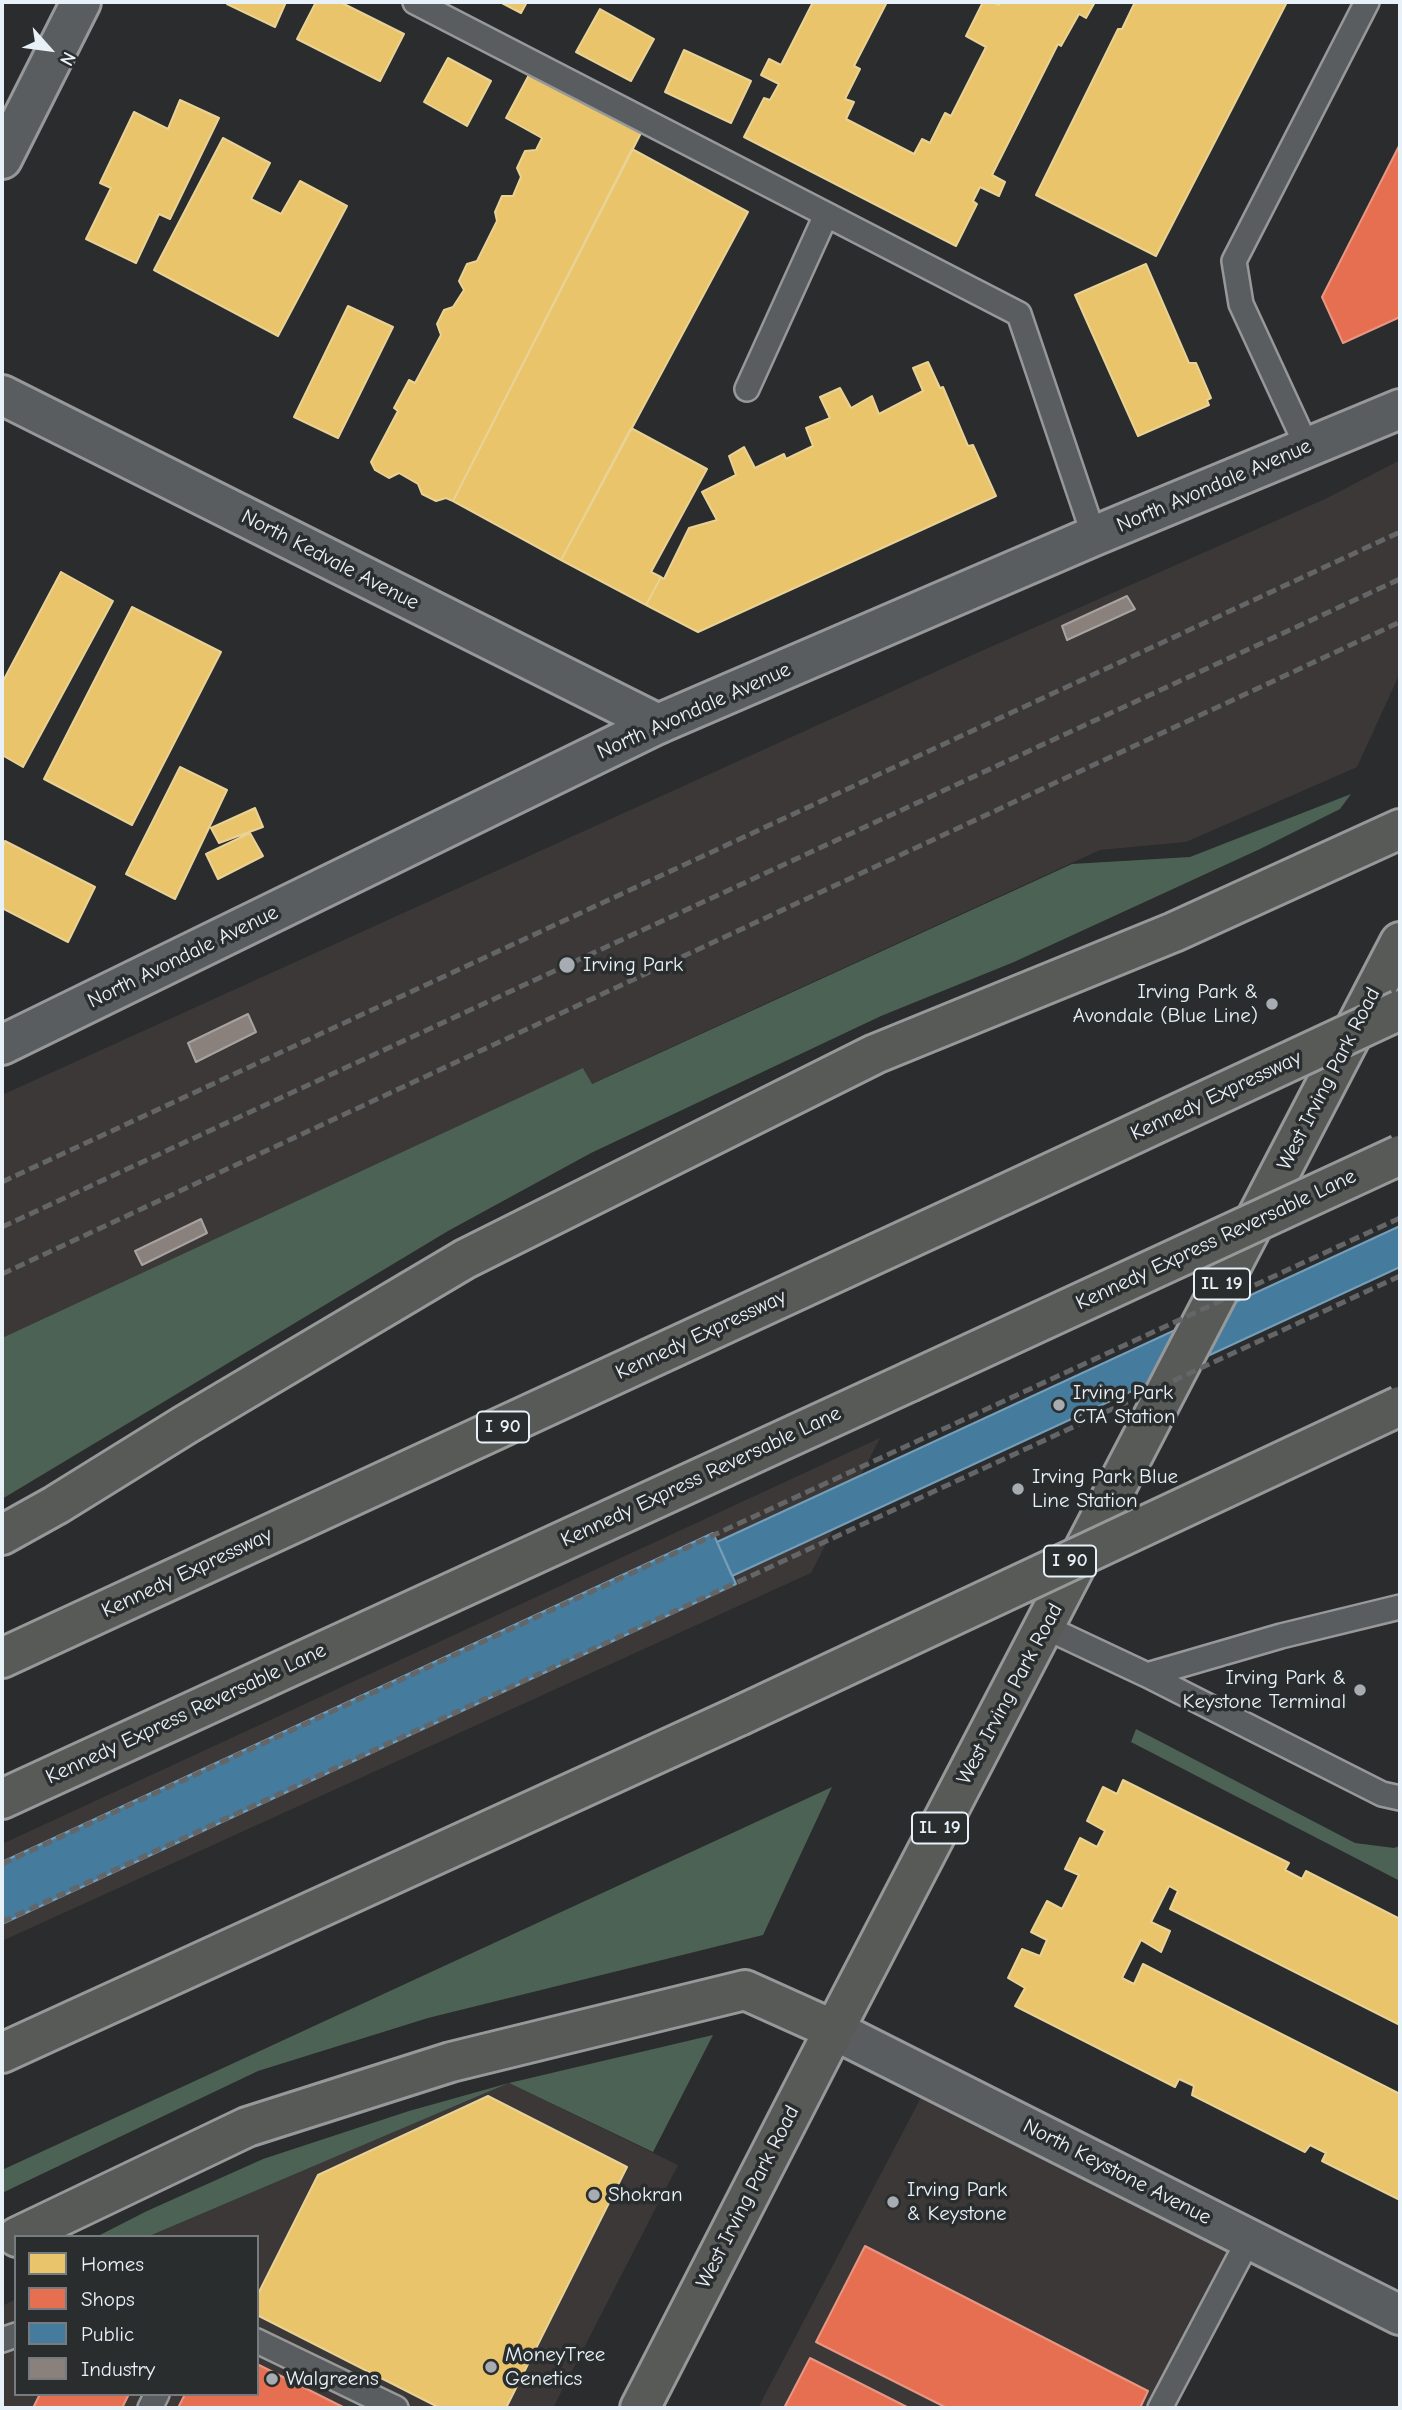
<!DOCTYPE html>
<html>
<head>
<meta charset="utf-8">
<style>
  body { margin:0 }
  #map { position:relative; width:1402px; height:2410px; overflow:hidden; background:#2b2c2d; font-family:"Comic Neue",sans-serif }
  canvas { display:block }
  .frame { position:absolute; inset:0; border:4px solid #e8f1f8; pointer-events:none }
  .legend { position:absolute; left:14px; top:2235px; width:245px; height:161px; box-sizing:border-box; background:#2a2d2e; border:2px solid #767b7f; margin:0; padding:9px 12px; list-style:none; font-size:21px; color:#e8f1f8 }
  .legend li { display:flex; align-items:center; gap:14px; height:35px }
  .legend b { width:35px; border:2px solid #767b7f }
  .north { position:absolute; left:14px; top:14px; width:70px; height:70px; -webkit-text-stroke:5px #2a2d2e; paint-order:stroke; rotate:118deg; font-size:19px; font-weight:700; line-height:28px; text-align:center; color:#e8f1f8 }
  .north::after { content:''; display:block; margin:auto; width:24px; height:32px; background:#e8f1f8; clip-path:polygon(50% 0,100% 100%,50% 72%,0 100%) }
</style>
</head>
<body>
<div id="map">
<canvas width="1402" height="2410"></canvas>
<div class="frame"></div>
<ul class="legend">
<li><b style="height:19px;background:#e9c46a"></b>Homes</li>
<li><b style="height:19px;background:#e76f51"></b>Shops</li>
<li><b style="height:19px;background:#457b9d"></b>Public</li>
<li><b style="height:19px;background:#8a817c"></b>Industry</li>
</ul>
<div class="north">N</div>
</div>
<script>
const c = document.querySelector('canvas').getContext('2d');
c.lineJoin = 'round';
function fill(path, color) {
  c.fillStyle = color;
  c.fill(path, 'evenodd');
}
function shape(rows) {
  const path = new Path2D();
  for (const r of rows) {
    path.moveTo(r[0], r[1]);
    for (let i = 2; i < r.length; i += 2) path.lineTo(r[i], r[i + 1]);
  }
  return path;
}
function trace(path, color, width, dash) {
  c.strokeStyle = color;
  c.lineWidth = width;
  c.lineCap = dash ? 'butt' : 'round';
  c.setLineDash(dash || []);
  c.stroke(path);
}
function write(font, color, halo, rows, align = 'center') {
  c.font = font + ' "Comic Neue",sans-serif';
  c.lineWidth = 7;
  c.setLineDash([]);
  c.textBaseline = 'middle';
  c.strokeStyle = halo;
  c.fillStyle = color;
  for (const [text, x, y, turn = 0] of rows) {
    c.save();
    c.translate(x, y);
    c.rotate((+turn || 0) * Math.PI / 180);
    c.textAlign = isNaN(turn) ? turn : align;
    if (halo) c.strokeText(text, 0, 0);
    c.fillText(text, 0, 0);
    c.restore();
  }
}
fill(shape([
  [1400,460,1400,673,1357,767,1186,842,1100,850,591,1084,584,1069,525,1095,2,1338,2,1095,970,656,1325,499],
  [880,1438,811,1573,2,1941,2,1844],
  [509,2083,678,2165,553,2408,2,2408,2,2306,16,2299,16,2394,257,2394,257,2237,147,2237],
  [927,2086,1240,2241,1153,2408,758,2408]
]), '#3b3837');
fill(shape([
  [1351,794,1340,809,1260,849,1014,962,881,1016,591,1153,448,1231,2,1499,2,1338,583,1068,592,1084,1072,864,1190,857],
  [1136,1729,1355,1843,1394,1848,1400,1846,1400,1881,1131,1742],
  [832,1787,763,1935,428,2018,258,2071,2,2193,2,2170],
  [713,2035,653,2152,509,2083,147,2237,96,2237,147,2211,263,2159,409,2111,509,2083]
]), '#4c6254');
const homes = shape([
  [228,2,286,2,275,27,227,4,228,2],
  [316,2,340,2,404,34,380,81,297,39,316,2],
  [500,2,527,2,521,13,500,2],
  [813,2,887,2,854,66,860,69,845,99,854,102,846,119,914,154,922,139,930,143,945,113,951,116,986,47,966,36,983,2,992,2,999,5,1001,2,1095,2,1086,18,1079,14,1061,46,1058,44,992,175,1005,182,999,196,980,187,973,201,977,204,956,246,744,137,764,98,770,100,779,84,761,75,769,59,781,65,813,2],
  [1135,2,1287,2,1156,256,1036,195,1118,29,1122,29,1135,2],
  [600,9,654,39,631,81,576,52,600,9],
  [684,50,751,81,731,123,665,92,684,50],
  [448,58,491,81,467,126,424,102,448,58],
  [530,73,641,133,453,501,446,498,436,501,422,494,418,484,399,473,389,478,375,470,371,462,398,411,394,408,409,380,415,383,441,335,437,324,444,310,453,307,464,290,459,281,467,264,477,261,497,221,495,212,502,196,513,196,521,177,517,168,525,151,536,150,542,138,506,118,530,73],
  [180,100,219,118,170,219,159,214,136,263,86,239,111,188,100,183,134,112,168,129,180,100],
  [223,138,270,163,251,199,281,214,300,181,347,206,278,336,154,270,223,138],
  [632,149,748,212,561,560,453,501,632,149],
  [1146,264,1189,363,1196,363,1211,398,1207,400,1209,405,1138,436,1075,295,1146,264],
  [348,306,393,327,338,438,294,417,348,306],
  [928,362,940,388,943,387,968,446,973,445,996,496,698,632,646,605,661,577,664,579,689,528,717,520,702,492,736,475,729,456,744,447,755,468,784,454,786,459,813,446,806,428,830,418,820,397,840,388,851,408,872,396,879,414,923,391,913,368,928,362],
  [631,428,707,469,651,572,661,577,646,605,561,560,631,428],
  [61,572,113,601,23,767,2,755,2,683,61,572],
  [132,607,221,652,132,825,44,779,132,607],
  [180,767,227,790,175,899,126,874,180,767],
  [255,808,263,827,219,843,211,828,255,808],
  [250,833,263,856,218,879,206,854,250,833],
  [5,841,95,887,68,942,2,908,2,848,5,841],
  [1123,1780,1289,1863,1285,1870,1302,1879,1306,1871,1400,1919,1400,2025,1170,1909,1178,1891,1169,1886,1151,1922,1170,1931,1161,1952,1141,1940,1122,1978,1134,1984,1143,1964,1400,2094,1400,2200,1322,2161,1326,2153,1310,2145,1305,2152,1192,2095,1194,2086,1179,2079,1175,2087,1015,2006,1025,1988,1008,1978,1022,1949,1040,1956,1047,1940,1031,1932,1047,1901,1062,1909,1079,1875,1065,1869,1080,1838,1097,1847,1105,1831,1087,1821,1103,1787,1117,1794,1123,1780],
  [488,2096,627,2167,506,2408,440,2408,257,2315,257,2296,318,2175,488,2096]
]);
fill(homes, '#e9c46a');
trace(homes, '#e9d295', 2);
const shops = shape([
  [1400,144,1400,317,1343,343,1322,297,1400,144],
  [865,2246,1148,2391,1140,2408,947,2408,816,2342,865,2246],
  [810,2358,909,2408,784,2408,810,2358],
  [257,2364,345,2408,178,2408,185,2394,257,2394,257,2364],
  [40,2394,129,2394,122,2408,33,2408,40,2394]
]);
fill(shops, '#e76f51');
trace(shops, '#e79683', 2);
const public = shape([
  [1400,1226,1400,1267,732,1576,717,1542,1400,1226],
  [713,1533,736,1584,2,1924,2,1862,713,1533]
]);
fill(public, '#457b9d');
trace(public, '#769eb8', 2);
const industry = shape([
  [1127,596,1135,609,1067,640,1062,626,1127,596],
  [248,1014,256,1032,196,1062,188,1043,248,1014],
  [201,1219,207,1233,142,1265,135,1251,201,1219]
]);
fill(industry, '#8a817c');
trace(industry, '#a6a3a1', 2);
const lane = shape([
  [415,2,1019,314,1094,536],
  [747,389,826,215],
  [1307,447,1241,304,1234,261,1367,2],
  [1045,1627,1147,1675,1382,1794,1400,1798],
  [1147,1675,1281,1636,1400,1607],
  [2,2340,16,2335],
  [257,2341,396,2408],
  [150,2408,157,2394],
  [1160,2408,1249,2239]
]);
const street = shape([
  [2,159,81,2],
  [2,395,658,724],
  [834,2030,1400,2315]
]);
const secondary = shape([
  [2,1045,658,724,1094,536,1400,409]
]);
const primary = shape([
  [17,2237,247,2127,451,2062,745,1990,834,2030],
  [640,2408,834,2030,1400,942]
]);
const highway = shape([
  [2,1535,56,1505,185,1425,465,1259,875,1054,1174,932,1400,829],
  [2,1658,1003,1195],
  [2,1799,909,1382],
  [2,2053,739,1716]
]);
trace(lane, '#96989a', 28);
trace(street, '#96989a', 44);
trace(secondary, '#96989a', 44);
trace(primary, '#96989a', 44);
trace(highway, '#96989a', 44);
trace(lane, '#5a5d60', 23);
trace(street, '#5a5d60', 38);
trace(secondary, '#5a5d60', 38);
trace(primary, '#585a57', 38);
trace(highway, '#585a57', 38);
trace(shape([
  [2,1182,1400,532],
  [2,1227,1400,579],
  [2,1274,1400,622],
  [2,1864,1400,1218],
  [2,1922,1400,1276]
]), '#636566', 5, [10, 5]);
const highwayBridge = shape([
  [1003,1195,1400,1010],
  [909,1382,1400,1155],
  [739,1716,1400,1406]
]);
trace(highwayBridge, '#96989a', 44, []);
trace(highwayBridge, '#585a57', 38);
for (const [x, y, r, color] of [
  [567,965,9,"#a6acb1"],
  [1272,1004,7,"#a6acb1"],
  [1059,1405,7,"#a6acb1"],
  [1018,1489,7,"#a6acb1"],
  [1360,1690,7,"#a6acb1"],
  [594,2195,7,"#a6acb1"],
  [893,2202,7,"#a6acb1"],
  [491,2367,7,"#a6acb1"],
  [272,2379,7,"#a6acb1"]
]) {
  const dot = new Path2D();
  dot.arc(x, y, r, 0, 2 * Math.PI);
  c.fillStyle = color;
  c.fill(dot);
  trace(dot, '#2a2d2e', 2.5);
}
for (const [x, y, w] of [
  [1222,1284,56],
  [503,1427,52],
  [1070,1561,52],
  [940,1828,56]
]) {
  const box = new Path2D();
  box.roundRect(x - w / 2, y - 15.5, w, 31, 5);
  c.fillStyle = '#2a2d2e';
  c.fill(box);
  trace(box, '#e8f1f8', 2);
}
write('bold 19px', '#e8f1f8', null, [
  ["IL 19",1222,1284],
  ["I 90",503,1427],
  ["I 90",1070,1561],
  ["IL 19",940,1828]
]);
write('21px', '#e8f1f8', '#2a2d2e', [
  ["North Avondale Avenue",1214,486,-23],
  ["North Kedvale Avenue",330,560,27],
  ["North Avondale Avenue",694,711,-24],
  ["North Avondale Avenue",183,957,-26],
  ["West Irving Park Road",1329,1079,-63],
  ["Kennedy Expressway",1216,1096,-25],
  ["Kennedy Express Reversable Lane",1216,1240,-25],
  ["Kennedy Expressway",701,1335,-25],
  ["Kennedy Express Reversable Lane",701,1477,-25],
  ["Kennedy Expressway",187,1573,-25],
  ["West Irving Park Road",1010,1694,-62],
  ["Kennedy Express Reversable Lane",186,1714,-25],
  ["North Keystone Avenue",1117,2172,27],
  ["West Irving Park Road",748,2197,-63]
]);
write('21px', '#e8f1f8', '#2a2d2e', [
  ["Irving Park",583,965],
  ["Irving Park &",1258,992,"right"],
  ["Avondale (Blue Line)",1258,1016,"right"],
  ["Irving Park",1073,1393],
  ["CTA Station",1073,1417],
  ["Irving Park Blue",1032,1477],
  ["Line Station",1032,1501],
  ["Irving Park &",1346,1678,"right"],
  ["Keystone Terminal",1346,1702,"right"],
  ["Irving Park",907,2190],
  ["& Keystone",907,2214],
  ["Shokran",608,2195],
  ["MoneyTree",505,2355],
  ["Genetics",505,2379],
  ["Walgreens",286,2379]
], 'left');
</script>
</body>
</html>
